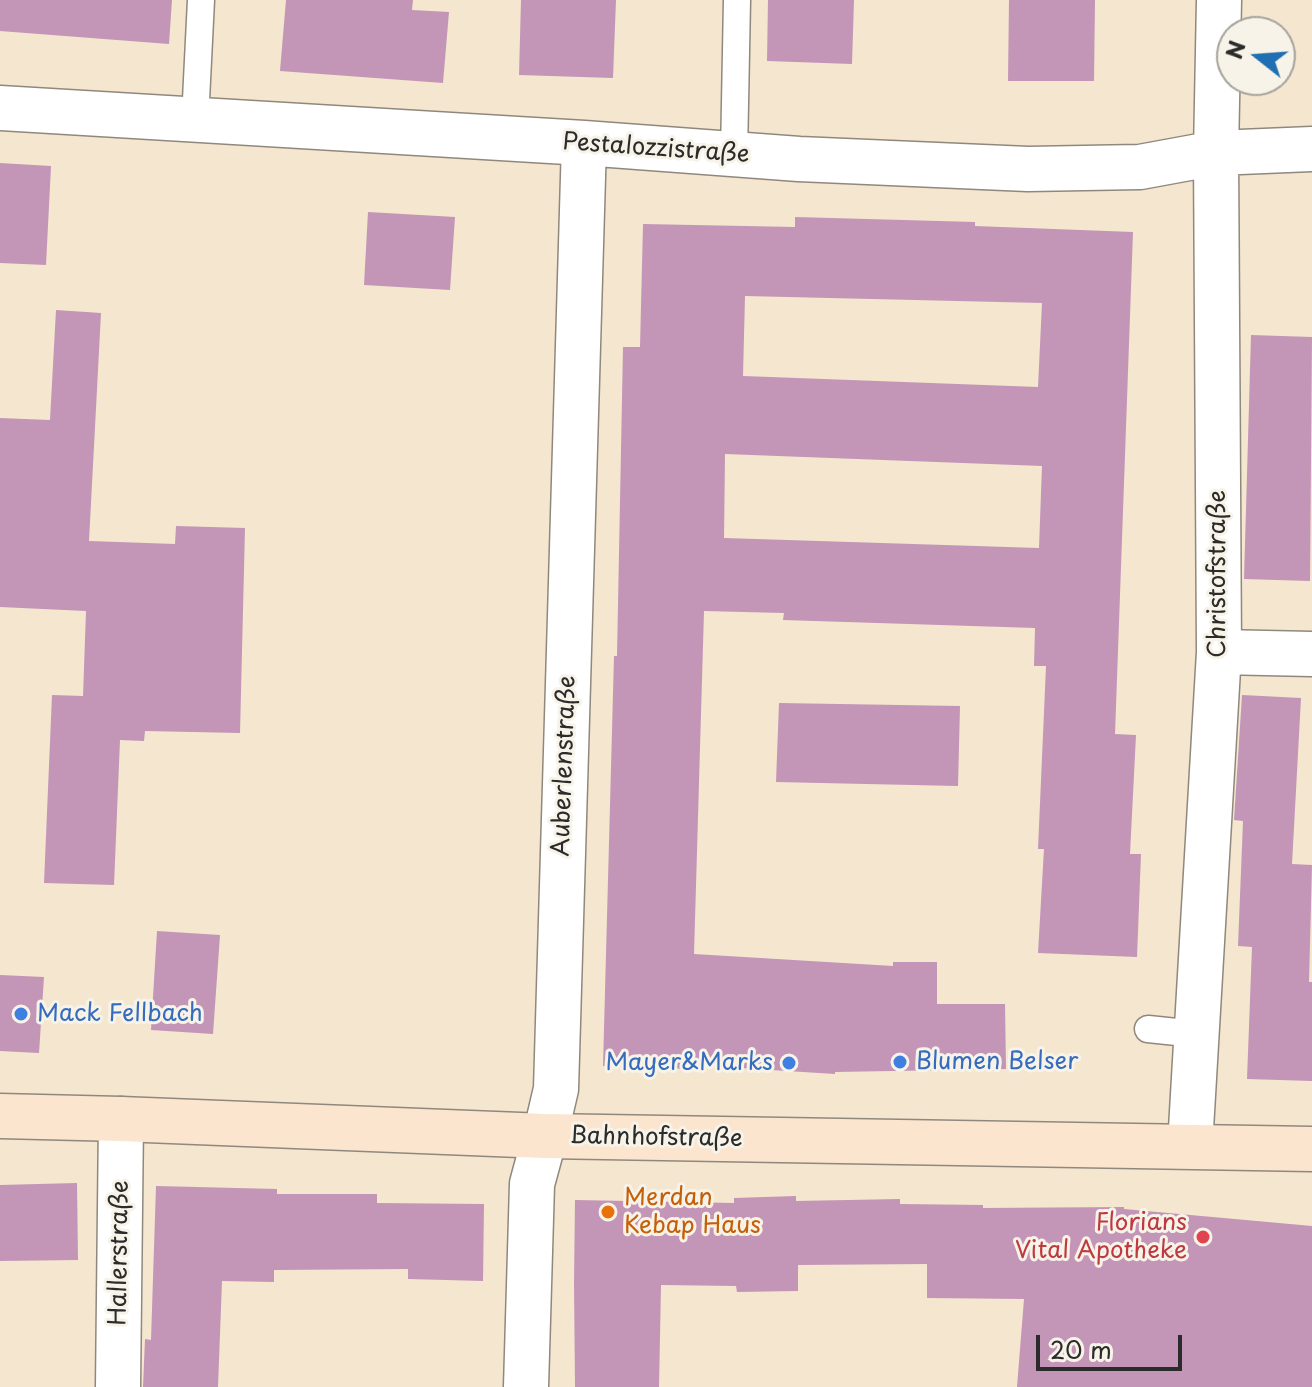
<!DOCTYPE html>
<html>
<head>
<meta charset="utf-8">
<style>
  body { margin:0 }
  #map { position:relative; width:1312px; height:1387px; overflow:hidden; background:#f4e6cf; font-family:"Playpen Sans",sans-serif }
  canvas { display:block }
  .north { position:absolute; left:1216px; top:16px; width:80px; height:80px; box-sizing:border-box; background:#f7f3e8; border:2px solid #a5a39c; border-radius:50%; rotate:287deg; font-size:22px; font-weight:700; line-height:32px; text-align:center; color:#2b2b2b }
  .north::after { content:''; display:block; margin:auto; width:28px; height:36px; background:#1f6fb2; clip-path:polygon(50% 0,100% 100%,50% 72%,0 100%) }
  .scale { position:absolute; left:1036px; top:1335px; width:146px; height:36px; box-sizing:border-box; border:4px solid #2b2b2b; border-top:0; padding-left:10px; font-size:24px; line-height:28px; white-space:nowrap; color:#2b2b2b; -webkit-text-stroke:6px #f7f3e8; paint-order:stroke }
</style>
</head>
<body>
<div id="map">
<canvas width="1312" height="1387"></canvas>
<div class="north">N</div>
<div class="scale">20 m</div>
</div>
<script>
const c = document.querySelector('canvas').getContext('2d');
c.lineJoin = 'round';
function fill(path, color) {
  c.fillStyle = color;
  c.fill(path, 'evenodd');
}
function shape(rows) {
  const path = new Path2D();
  for (const r of rows) {
    path.moveTo(r[0], r[1]);
    for (let i = 2; i < r.length; i += 2) path.lineTo(r[i], r[i + 1]);
  }
  return path;
}
function trace(path, color, width, dash) {
  c.strokeStyle = color;
  c.lineWidth = width;
  c.lineCap = dash ? 'butt' : 'round';
  c.setLineDash(dash || []);
  c.stroke(path);
}
function write(font, color, halo, rows, align = 'center') {
  c.font = font + ' "Playpen Sans",sans-serif';
  c.lineWidth = 6;
  c.setLineDash([]);
  c.textBaseline = 'middle';
  c.strokeStyle = halo;
  c.fillStyle = color;
  for (const [text, x, y, turn = 0] of rows) {
    c.save();
    c.translate(x, y);
    c.rotate((+turn || 0) * Math.PI / 180);
    c.textAlign = isNaN(turn) ? turn : align;
    if (halo) c.strokeText(text, 0, 0);
    c.fillText(text, 0, 0);
    c.restore();
  }
}
fill(shape([
  [0,0,172,0,169,44,0,31],
  [286,0,413,0,412,10,449,12,443,83,280,71],
  [521,0,616,0,613,78,519,75],
  [768,0,854,0,852,64,767,61],
  [1009,0,1095,0,1094,81,1008,81],
  [0,163,51,166,46,265,0,263],
  [368,212,455,217,450,290,364,285],
  [795,217,975,222,975,226,1133,232,1115,734,1136,735,1130,854,1141,854,1137,957,1038,953,1044,849,1038,849,1046,666,1034,666,1035,628,783,620,784,613,704,611,694,954,893,966,893,962,937,962,937,1004,1005,1004,1006,1069,835,1072,835,1074,692,1065,691,1069,603,1066,614,656,617,656,623,347,640,347,643,224,795,227],
  [745,296,1042,303,1038,387,743,376],
  [725,454,1042,466,1039,548,724,538],
  [56,310,101,313,89,541,175,544,176,526,245,528,240,733,145,731,144,741,120,740,114,885,44,883,52,695,83,696,86,611,0,607,0,418,50,420],
  [1251,335,1312,337,1310,581,1244,579],
  [1242,695,1301,698,1292,864,1312,865,1309,982,1312,982,1312,1081,1247,1079,1252,947,1238,946,1243,821,1234,820],
  [779,703,960,706,958,786,776,782],
  [157,931,220,935,213,1034,151,1030],
  [0,975,44,977,39,1053,0,1051],
  [77,1183,78,1260,0,1261,0,1185],
  [156,1186,277,1189,277,1194,377,1194,377,1203,484,1204,483,1281,408,1279,408,1269,274,1270,274,1282,222,1281,218,1387,143,1387,145,1339,151,1340],
  [796,1196,796,1201,900,1199,900,1204,983,1205,983,1208,1124,1207,1124,1209,1312,1226,1312,1387,1017,1387,1024,1299,927,1298,927,1264,798,1265,798,1291,737,1292,736,1286,661,1285,659,1387,575,1387,574,1283,575,1200,734,1203,734,1198]
]), '#c395b7');
const lane = shape([
  [195,120,201,0],
  [734,155,737,0],
  [1148,1029,1196,1034]
]);
const street = shape([
  [0,108,584,143,799,159,1028,169,1140,167,1216,153,1312,149],
  [1219,652,1312,654],
  [1190,1146,1219,652,1216,153,1219,0],
  [118,1387,121,1119],
  [526,1387,532,1184,545,1136,556,1089,584,143]
]);
const secondary = shape([
  [0,1116,121,1119,545,1136,1312,1149]
]);
trace(lane, '#90887d', 29);
trace(street, '#90887d', 47);
trace(secondary, '#90887d', 47);
trace(lane, '#fff', 26);
trace(street, '#fff', 44);
trace(secondary, '#fbe5cf', 44);
for (const [x, y, r, color] of [
  [21,1014,8,"#3f7fe0"],
  [900,1062,8,"#3f7fe0"],
  [789,1063,8,"#3f7fe0"],
  [608,1212,8,"#e8710a"],
  [1203,1237,8,"#e0444e"]
]) {
  const dot = new Path2D();
  dot.arc(x, y, r, 0, 2 * Math.PI);
  c.fillStyle = color;
  c.fill(dot);
  trace(dot, '#f7f3e8', 3);
}
write('24px', '#2b2b2b', '#f7f3e8', [
  ["Pestalozzistraße",656,149,4],
  ["Christofstraße",1218,574,-90],
  ["Auberlenstraße",565,766,-88],
  ["Bahnhofstraße",656,1138,1],
  ["Hallerstraße",120,1253,-89]
]);
write('24px', '#366cbe', '#f7f3e8', [
  ["Mack Fellbach",37,1014],
  ["Blumen Belser",916,1062],
  ["Mayer&Marks",773,1063,"right"]
], 'left');
write('24px', '#c56008', '#f7f3e8', [
  ["Merdan",624,1198],
  ["Kebap Haus",624,1226]
], 'left');
write('24px', '#be3a42', '#f7f3e8', [
  ["Florians",1187,1223],
  ["Vital Apotheke",1187,1251]
], 'right');
</script>
</body>
</html>
